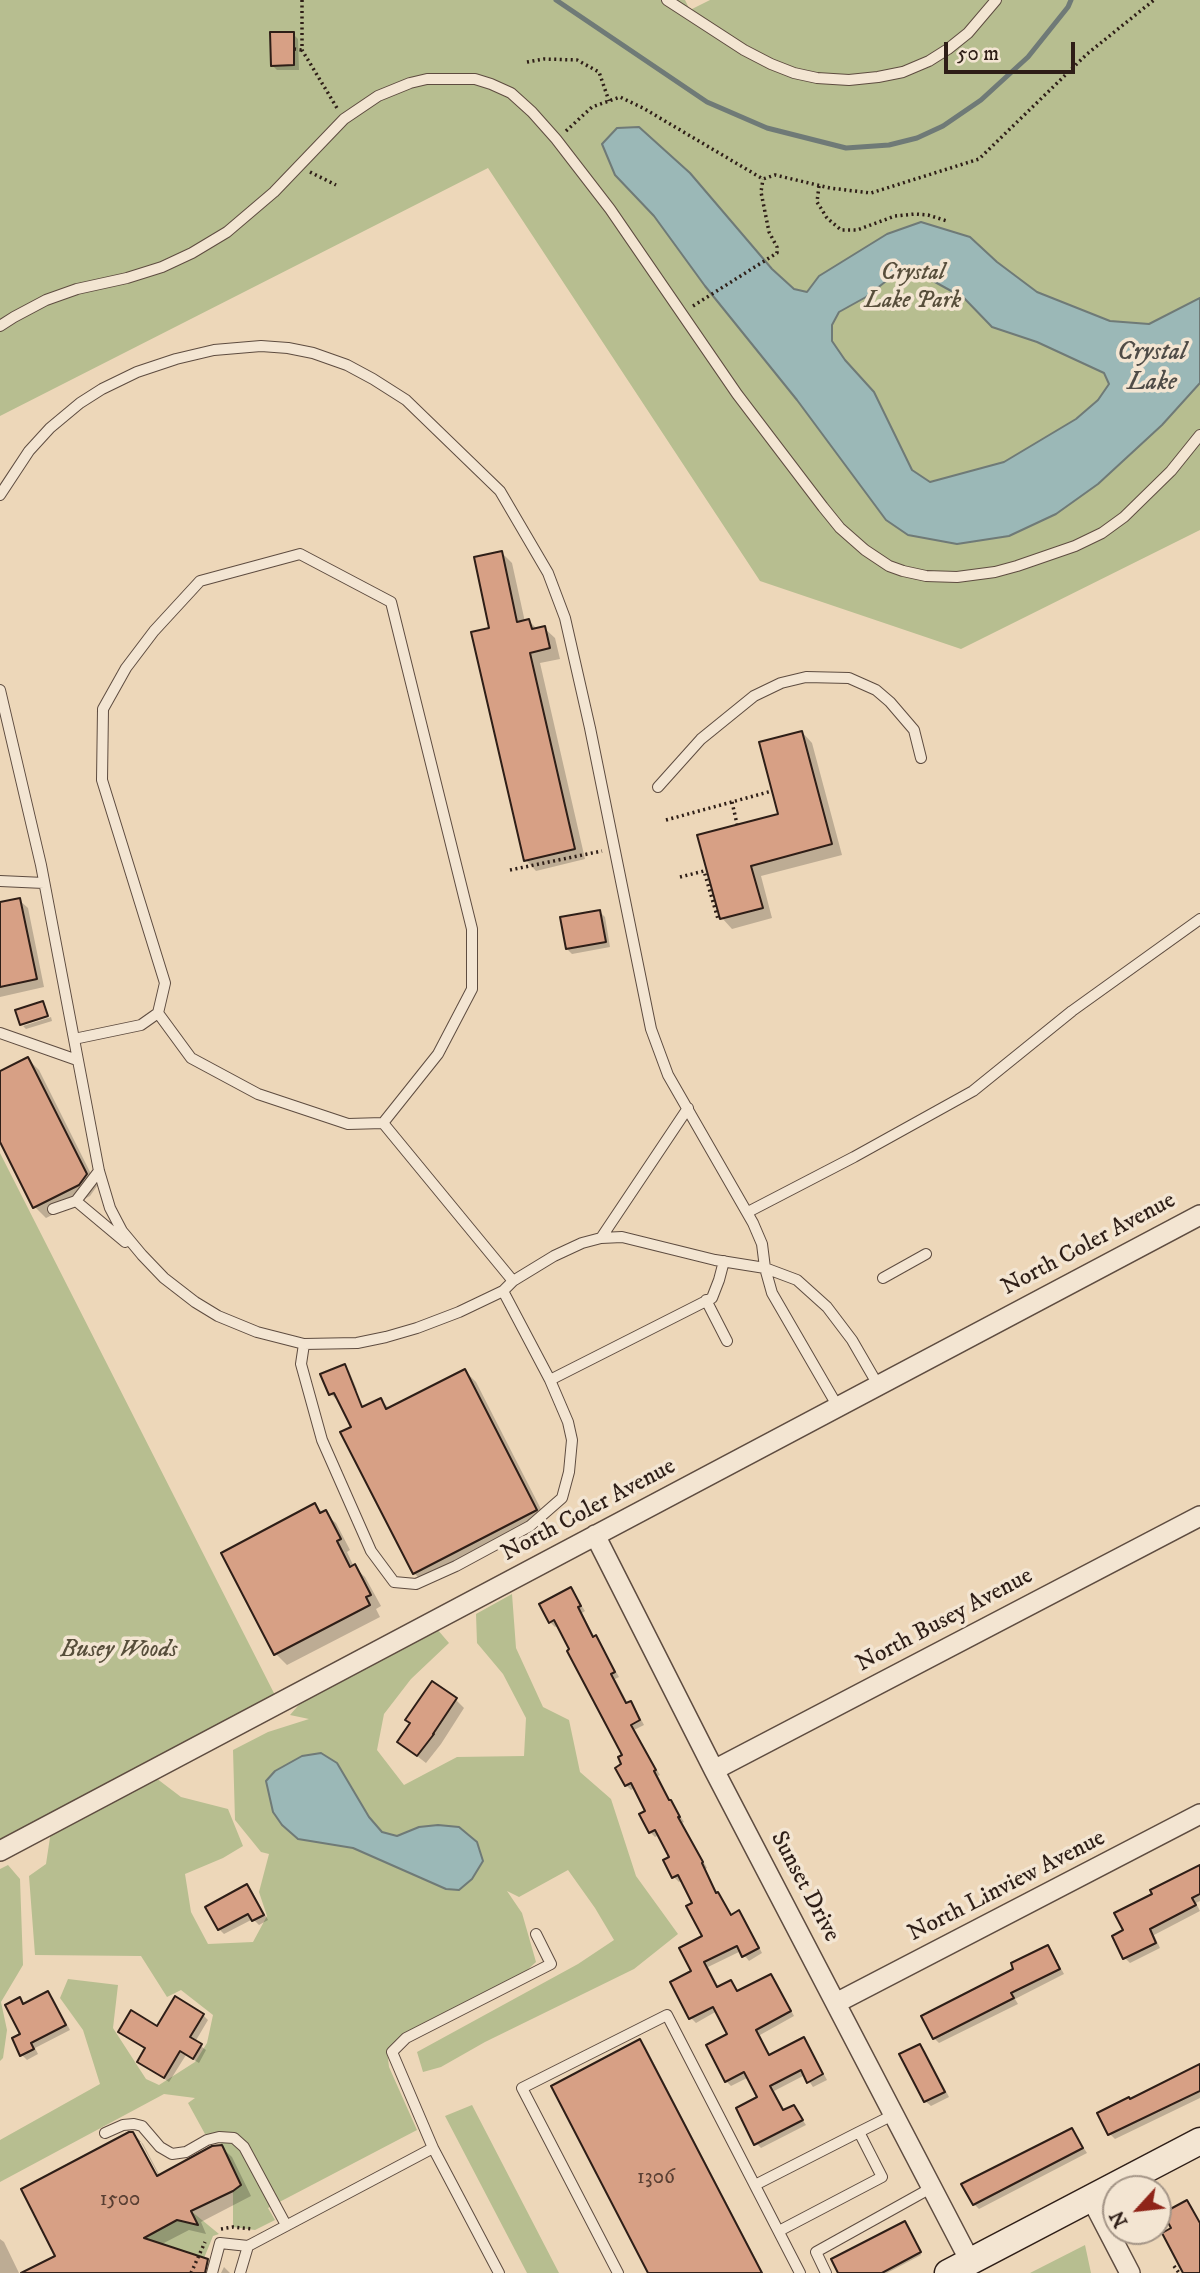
<!DOCTYPE html>
<html>
<head>
<meta charset="utf-8">
<style>
  body { margin:0 }
  #map { position:relative; width:1200px; height:2273px; overflow:hidden; background:#edd7b9; font-family:"IM FELL DW Pica",serif }
  canvas { display:block }
  .north { position:absolute; left:1102px; top:2175px; width:70px; height:70px; box-sizing:border-box; background:#f3e5d2; border:2px solid #a49587; border-radius:50%; rotate:243deg; font-size:19px; font-weight:700; line-height:28px; text-align:center; color:#2e1e17 }
  .north::after { content:''; display:block; margin:auto; width:24px; height:32px; background:#8f2418; clip-path:polygon(50% 0,100% 100%,50% 72%,0 100%) }
  .scale { position:absolute; left:944px; top:42px; width:131px; height:32px; box-sizing:border-box; border:4px solid #2e1e17; border-top:0; padding-left:9px; font-size:21px; line-height:24px; white-space:nowrap; color:#2e1e17; -webkit-text-stroke:5px #f3e5d2; paint-order:stroke }
</style>
</head>
<body>
<div id="map">
<canvas width="1200" height="2273"></canvas>
<div class="north">N</div>
<div class="scale">50 m</div>
</div>
<script>
const c = document.querySelector('canvas').getContext('2d');
c.lineJoin = 'round';
function fill(path, color) {
  c.fillStyle = color;
  c.fill(path, 'evenodd');
}
function shape(rows) {
  const path = new Path2D();
  for (const r of rows) {
    path.moveTo(r[0], r[1]);
    for (let i = 2; i < r.length; i += 2) path.lineTo(r[i], r[i + 1]);
  }
  return path;
}
function trace(path, color, width, dash) {
  c.strokeStyle = color;
  c.lineWidth = width;
  c.lineCap = dash ? 'butt' : 'round';
  c.setLineDash(dash || []);
  c.stroke(path);
}
function write(font, color, halo, rows, align = 'center') {
  c.font = font + ' "IM FELL DW Pica",serif';
  c.lineWidth = 7;
  c.setLineDash([]);
  c.textBaseline = 'middle';
  c.strokeStyle = halo;
  c.fillStyle = color;
  for (const [text, x, y, turn = 0] of rows) {
    c.save();
    c.translate(x, y);
    c.rotate((+turn || 0) * Math.PI / 180);
    c.textAlign = isNaN(turn) ? turn : align;
    if (halo) c.strokeText(text, 0, 0);
    c.fillText(text, 0, 0);
    c.restore();
  }
}
fill(shape([
  [0,0,685,0,690,10,710,0,1200,0,1200,530,961,649,760,581,488,168,0,416],
  [0,1153,279,1703,0,1851],
  [512,1594,516,1648,543,1707,569,1720,580,1772,611,1799,636,1876,678,1934,634,1969,485,2042,441,2067,423,2072,417,2052,578,1964,614,1940,595,1908,568,1870,519,1897,507,1891,522,1913,536,1962,523,1974,403,2036,387,2050,389,2067,417,2130,268,2208,275,2220,255,2230,233,2227,233,2191,241,2185,220,2142,205,2134,188,2103,195,2098,164,2094,0,2182,0,2140,100,2084,83,2030,60,1998,68,1979,118,1985,113,2028,146,2079,159,2085,195,2062,207,2043,213,2015,181,1990,167,1997,141,1956,35,1955,29,1876,46,1864,51,1831,156,1778,181,1797,228,1809,243,1846,223,1858,185,1874,191,1912,208,1944,253,1942,267,1916,259,1892,269,1854,261,1852,235,1820,233,1750,268,1732,309,1719,290,1715,303,1700,437,1629,449,1643,411,1679,384,1714,377,1750,404,1785,457,1757,524,1756,526,1718,503,1674,477,1643,476,1614],
  [8,1865,20,1879,23,1965,1,2002,7,2030,3,2058,0,2061,0,1869],
  [472,2105,559,2273,527,2273,445,2116],
  [191,2211,219,2234,213,2236,198,2273,131,2245,177,2220,197,2225],
  [1085,2245,1091,2273,1030,2273]
]), '#b7be90');
const water = shape([
  [639,127,690,173,772,269,794,289,807,292,819,276,887,234,921,222,970,237,997,262,1037,292,1110,321,1149,324,1200,298,1200,383,1162,425,1098,484,1056,514,1009,536,957,544,908,535,886,520,797,400,705,286,654,216,615,175,602,144,617,128,639,127],
  [924,276,964,298,992,327,1037,342,1104,373,1109,384,1098,400,1076,419,1004,462,930,482,912,470,874,392,845,360,832,341,832,325,839,312,866,297,890,278,924,276],
  [321,1753,337,1763,369,1817,382,1832,397,1836,419,1827,438,1825,459,1827,477,1842,483,1861,472,1879,459,1890,446,1889,353,1848,298,1839,282,1825,273,1812,266,1781,275,1771,302,1756,321,1753]
]);
fill(water, '#9bb8b7');
trace(water, '#6f7a77', 2);
fill(shape([
  [293,34,298,39,299,70,277,70,272,65],
  [502,553,512,563,525,622,529,621,537,629,544,628,555,638,560,659,540,663,585,859,536,871,526,860,491,630],
  [802,732,812,743,842,855,761,876,772,918,732,929,722,918,699,836,780,815],
  [19,900,28,908,44,987,0,997,0,904],
  [600,912,605,917,610,947,572,954,567,949],
  [51,1017,52,1021,26,1029,23,1026],
  [28,1059,39,1070,97,1186,90,1196,46,1218,35,1207,0,1138,0,1073],
  [344,1366,349,1371,357,1390,336,1399,331,1394],
  [465,1371,476,1382,547,1521,425,1584,414,1573,381,1400,390,1409],
  [315,1506,336,1523,350,1550,347,1552,354,1567,365,1577,381,1606,376,1609,380,1617,287,1665,276,1654],
  [571,1589,585,1611,582,1613,595,1638,600,1643,619,1677,615,1679,628,1704,631,1703,635,1708,644,1725,634,1730,660,1775,658,1776,671,1802,684,1822,682,1823,707,1868,705,1869,718,1894,732,1916,739,1913,744,1918,762,1953,749,1961,741,1951,708,1967,719,1988,731,1982,739,1993,771,1976,776,1981,794,2016,760,2035,770,2056,803,2039,808,2044,827,2080,813,2087,805,2075,774,2091,785,2111,794,2107,806,2125,761,2148,756,2143,759,2097,749,2077,731,2086,726,2081,730,2035,717,2011,696,2023,691,2018,694,1972,704,1937,695,1904,683,1880,679,1882,674,1877,665,1861,671,1857,659,1835,655,1837,650,1832,648,1812,635,1788,631,1790,626,1785,624,1756,559,1625,555,1627,550,1622],
  [456,1700,464,1708,441,1744,426,1763,399,1742],
  [1200,1868,1200,1901,1196,1903,1200,1911,1154,1935,1160,1948,1130,1963,1125,1958,1114,1937,1125,1931,1154,1894],
  [247,1886,252,1891,268,1920,259,1925,253,1919,224,1934,219,1929],
  [1047,1947,1052,1952,1064,1974,1015,1999,1018,2004,939,2043,934,2038,1016,1970],
  [48,1993,53,1998,70,2030,35,2048,38,2054,27,2060,22,2055,19,1999,25,2005],
  [203,2015,208,2020,195,2042,206,2050,199,2063,186,2055,169,2082,139,2062,146,2050,120,2032,158,2029],
  [640,2041,645,2046,763,2273,650,2273],
  [920,2046,925,2051,949,2097,931,2106,925,2101,902,2055],
  [1200,2065,1200,2098,1115,2139,1110,2134,1099,2114],
  [1072,2130,1087,2153,979,2209,974,2204],
  [133,2133,143,2144,160,2176,221,2147,232,2157,251,2196,201,2222,206,2234,189,2230,160,2245,207,2260,218,2271,217,2273,25,2273,57,2257],
  [137,2142,141,2142,162,2182,159,2184],
  [904,2223,921,2255,887,2273,840,2273],
  [0,2239,4,2242,19,2273,0,2273],
  [224,2267,230,2273,221,2273]
]), '#0003');
trace(shape([
  [556,0,707,102,767,128,846,148,889,145,917,138,943,126,981,100,1028,57,1068,7,1071,0]
]), '#6f7a77', 5);
const building = shape([
  [270,32,294,32,294,65,271,66,270,32],
  [502,551,517,622,529,619,532,629,545,626,550,648,530,653,575,849,524,861,471,632,489,628,474,557,502,551],
  [802,731,832,844,751,866,763,908,720,919,697,835,778,814,759,742,802,731],
  [20,898,37,979,0,987,0,902,20,898],
  [600,910,606,942,566,949,560,917,600,910],
  [43,1001,48,1016,20,1025,15,1010,43,1001],
  [28,1057,87,1174,79,1185,33,1208,0,1142,0,1071,28,1057],
  [345,1364,362,1407,381,1398,386,1409,465,1369,537,1510,413,1574,340,1432,351,1427,334,1393,329,1395,320,1374,345,1364],
  [315,1503,320,1513,326,1510,341,1539,337,1541,350,1567,355,1564,371,1595,366,1597,370,1605,274,1655,221,1553,315,1503],
  [571,1587,581,1606,578,1607,593,1637,596,1635,615,1672,611,1674,626,1703,631,1701,640,1720,631,1725,656,1770,654,1771,669,1800,671,1800,680,1817,678,1817,703,1862,702,1863,716,1893,718,1892,731,1915,739,1910,759,1948,742,1957,737,1946,704,1962,717,1987,731,1980,737,1991,771,1974,791,2011,756,2030,769,2055,804,2037,823,2074,807,2083,801,2070,770,2086,783,2110,794,2105,803,2120,754,2145,736,2108,757,2097,744,2072,725,2082,706,2045,727,2034,713,2007,689,2019,670,1982,691,1971,679,1948,702,1936,686,1906,692,1903,678,1875,672,1878,663,1860,669,1857,655,1830,649,1833,639,1814,645,1811,631,1783,625,1786,615,1768,621,1764,618,1757,622,1755,567,1651,569,1649,554,1620,549,1623,539,1604,571,1587],
  [432,1681,457,1698,433,1734,434,1734,417,1756,397,1742,410,1723,405,1720,432,1681],
  [1200,1865,1200,1894,1192,1898,1196,1905,1150,1929,1156,1943,1123,1959,1112,1936,1123,1930,1114,1913,1152,1894,1150,1890,1200,1865],
  [247,1884,264,1915,252,1921,248,1914,218,1930,205,1907,247,1884],
  [1048,1945,1060,1969,1011,1993,1014,1998,933,2039,921,2016,1013,1969,1011,1963,1048,1945],
  [48,1991,66,2025,31,2043,34,2049,20,2056,12,2038,20,2034,5,2005,20,1997,23,2004,48,1991],
  [175,1996,204,2014,190,2037,202,2044,193,2059,180,2051,164,2078,137,2062,145,2048,118,2032,131,2010,157,2026,175,1996],
  [640,2039,762,2273,648,2273,551,2086,640,2039],
  [920,2044,945,2092,924,2102,899,2054,920,2044],
  [1200,2064,1200,2091,1108,2135,1097,2113,1129,2097,1130,2099,1200,2064],
  [1072,2128,1083,2148,973,2205,961,2184,1072,2128],
  [129,2132,133,2132,157,2176,212,2146,222,2145,241,2185,233,2191,191,2211,198,2225,177,2220,144,2238,208,2259,205,2273,21,2273,55,2256,21,2189,129,2132],
  [1187,2200,1200,2223,1200,2273,1183,2273,1162,2233,1171,2228,1163,2213,1187,2200],
  [905,2221,921,2252,882,2273,838,2273,831,2259,905,2221]
]);
fill(building, '#d7a085');
trace(building, '#2e1e17', 2);
const lane = shape([
  [667,0,744,50,771,64,794,73,817,78,849,80,878,77,903,72,929,61,948,49,968,33,996,0],
  [0,326,14,317,46,300,77,289,127,278,162,267,192,253,227,232,274,192,344,119,378,96,410,83,427,79,475,79,491,84,511,93,532,112,556,139,610,209,737,394,823,507,840,528,865,550,889,566,903,571,926,576,957,577,995,572,1017,566,1075,546,1102,533,1124,517,1171,471,1200,435],
  [0,495,29,451,50,428,80,403,102,389,137,372,176,359,214,350,261,346,288,348,313,353,347,365,373,379,406,400,500,491,548,573,565,618,590,728,651,1029,668,1075,753,1223,762,1244,765,1268,715,1260,622,1237,601,1238,582,1243,554,1256,513,1281,503,1291,459,1312,417,1328,386,1337,357,1343,304,1344,257,1332,218,1316,195,1302,164,1278,142,1255,122,1231,110,1208,99,1171,41,865,0,690],
  [658,787,701,739,754,696,781,683,806,677,849,678,876,690,890,702,914,730,921,758],
  [0,881,44,883],
  [0,1033,77,1060],
  [74,1039,141,1025,158,1013,165,983,102,780,103,709,126,668,154,631,200,581,300,554,391,602,472,929,472,989,438,1054,383,1123,348,1124,258,1094,191,1058,158,1013],
  [383,1123,513,1281],
  [76,1201,99,1171],
  [53,1209,76,1201,125,1242],
  [748,1212,854,1157,973,1091,1072,1011,1200,919],
  [601,1238,688,1108],
  [765,1268,797,1280,827,1307,852,1340,878,1385],
  [765,1268,772,1293,838,1407],
  [883,1278,926,1254],
  [503,1291,550,1380,712,1298,719,1280,724,1261],
  [706,1300,727,1341],
  [304,1344,301,1364,322,1440,371,1551,394,1582,416,1584,456,1566,530,1526,562,1498,569,1472,572,1440,568,1422,550,1380],
  [859,2132,893,2115],
  [105,2133,123,2125,134,2124,142,2126,160,2147,172,2154,186,2152,207,2140,219,2137,234,2138,244,2147,286,2225],
  [433,2148,392,2052,406,2038,551,1964,536,1934],
  [755,2185,859,2132,882,2177,779,2231],
  [212,2273,220,2243,248,2246,433,2148,499,2273],
  [240,2273,248,2246],
  [618,2273,522,2088,667,2015,800,2273],
  [826,2273,816,2252,931,2188]
]);
const street = shape([
  [595,1535,714,1770,970,2261],
  [714,1770,1200,1516],
  [0,1851,1200,1215],
  [836,2003,1200,1814],
  [1091,2198,1130,2273]
]);
const secondary = shape([
  [948,2273,1200,2141]
]);
trace(lane, '#5e4c40', 12);
trace(street, '#5e4c40', 22);
trace(secondary, '#2e1e17', 29);
trace(shape([
  [302,0,302,50,337,108],
  [294,49,302,50],
  [527,62,544,59,577,60,599,72,609,101],
  [566,131,592,107,620,97,643,108,763,179,775,175,830,188,871,193,979,159,1087,54,1154,0],
  [310,172,336,185],
  [819,186,817,202,827,218,841,230,857,230,895,216,915,214,928,215,947,221],
  [693,306,777,253,777,247,769,232,761,192,763,179],
  [732,802,737,824],
  [666,820,772,791],
  [510,870,602,851],
  [680,877,704,871,718,919],
  [221,2229,233,2227,252,2229],
  [1174,2266,1179,2273],
  [191,2273,205,2242]
]), '#2e1e17', 3.5, [2, 3.5]);
trace(lane, '#f3e5d2', 10);
trace(street, '#f3e5d2', 19);
trace(secondary, '#f3e5d2', 26);
write('21px', '#583e32', null, [
  ["1306",656,2179],
  ["1500",120,2201]
]);
write('italic 24px', '#574e3b', '#f3e5d2', [
  ["Crystal",913,274],
  ["Lake Park",913,302],
  ["Busey Woods",119,1651]
]);
write('24px', '#2e1e17', '#f3e5d2', [
  ["North Coler Avenue",1089,1245,-28],
  ["North Coler Avenue",589,1511,-28],
  ["North Busey Avenue",945,1621,-28],
  ["Sunset Drive",804,1887,62],
  ["North Linview Avenue",1007,1887,-27]
]);
write('italic 26px', '#4f4c47', '#f3e5d2', [
  ["Crystal",1152,354],
  ["Lake",1152,384]
]);
</script>
</body>
</html>
